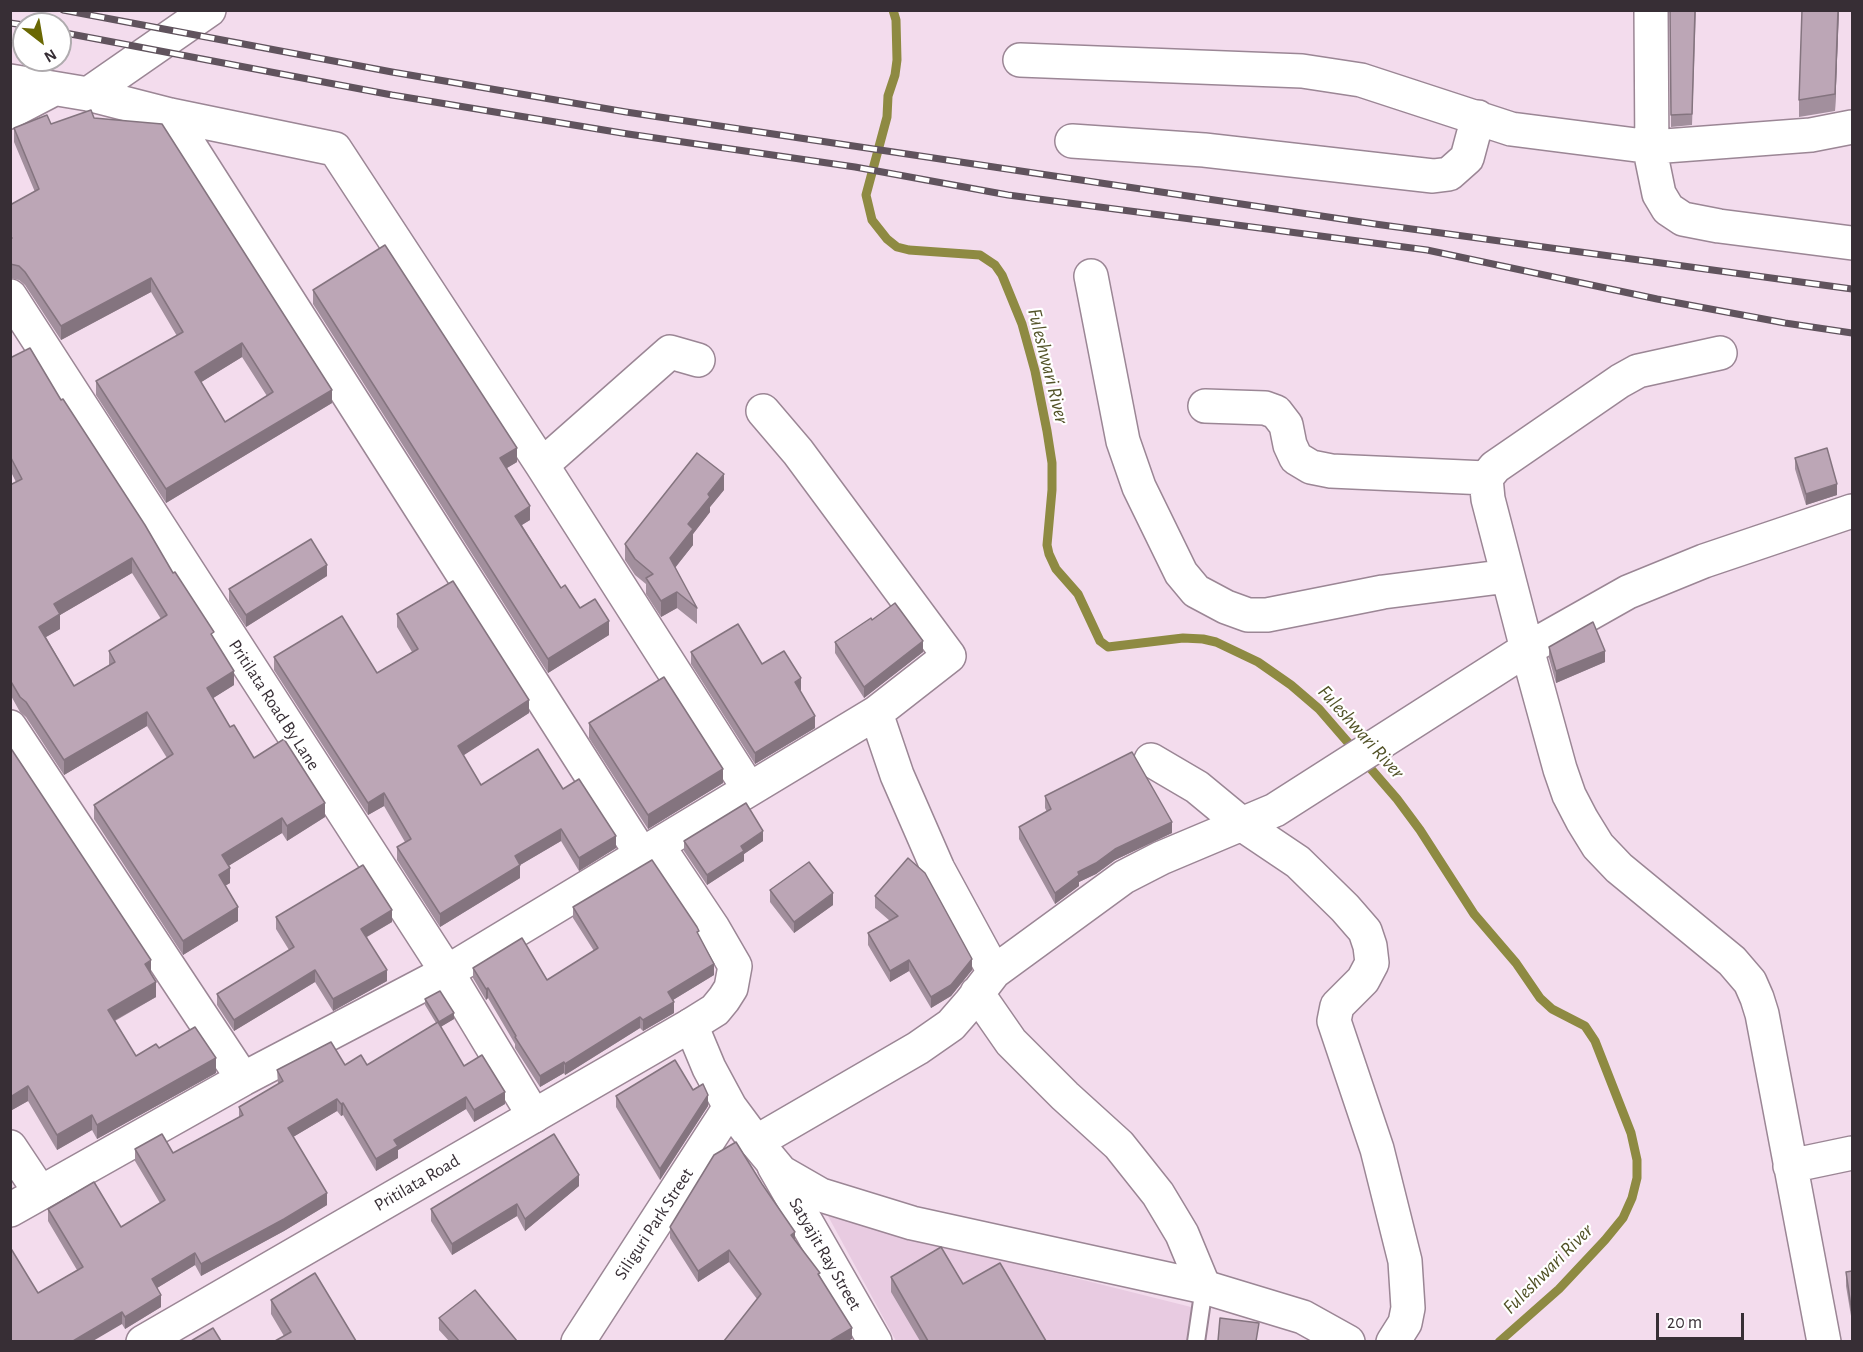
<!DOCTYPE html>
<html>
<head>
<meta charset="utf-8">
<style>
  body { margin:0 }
  #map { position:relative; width:1863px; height:1352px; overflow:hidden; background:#f3dced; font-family:"Alegreya Sans",sans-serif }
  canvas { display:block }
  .frame { position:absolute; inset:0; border:12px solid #372e35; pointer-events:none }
  .north { position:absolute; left:12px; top:12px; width:60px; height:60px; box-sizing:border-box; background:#fff; border:2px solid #afabae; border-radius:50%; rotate:149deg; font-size:16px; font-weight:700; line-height:24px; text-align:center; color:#372e35 }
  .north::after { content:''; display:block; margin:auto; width:21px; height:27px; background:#6a6803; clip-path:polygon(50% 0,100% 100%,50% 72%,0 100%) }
  .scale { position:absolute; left:1656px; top:1313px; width:88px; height:27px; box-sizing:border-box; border:3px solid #372e35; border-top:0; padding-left:8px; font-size:18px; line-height:21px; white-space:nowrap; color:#372e35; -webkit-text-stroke:4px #fff; paint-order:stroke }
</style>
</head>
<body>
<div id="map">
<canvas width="1863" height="1352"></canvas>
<div class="frame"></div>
<div class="north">N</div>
<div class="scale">20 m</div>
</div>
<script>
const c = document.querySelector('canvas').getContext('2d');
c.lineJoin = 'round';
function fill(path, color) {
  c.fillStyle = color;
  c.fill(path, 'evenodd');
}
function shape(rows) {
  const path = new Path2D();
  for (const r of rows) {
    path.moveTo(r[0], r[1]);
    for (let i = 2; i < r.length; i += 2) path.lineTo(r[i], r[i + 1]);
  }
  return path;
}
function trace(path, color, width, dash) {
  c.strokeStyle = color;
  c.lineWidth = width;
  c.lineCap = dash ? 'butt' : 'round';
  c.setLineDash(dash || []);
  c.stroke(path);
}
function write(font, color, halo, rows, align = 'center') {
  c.font = font + ' "Alegreya Sans",sans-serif';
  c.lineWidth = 4.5;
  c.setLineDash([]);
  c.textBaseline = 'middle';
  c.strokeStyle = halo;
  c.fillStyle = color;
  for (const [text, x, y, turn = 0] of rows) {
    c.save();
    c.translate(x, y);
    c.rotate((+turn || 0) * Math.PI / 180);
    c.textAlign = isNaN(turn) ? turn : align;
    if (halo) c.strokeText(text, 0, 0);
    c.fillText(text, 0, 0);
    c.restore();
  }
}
fill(shape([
  [828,1216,1195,1308,1191,1341,896,1341]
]), '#e8cbe1');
trace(shape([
  [893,10,896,20,897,60,895,75,888,96,887,117,866,195,872,220,887,239,897,247,909,250,980,255,995,265,1002,275,1022,324,1035,371,1047,431,1052,463,1052,490,1047,545,1049,554,1056,569,1078,594,1100,641,1108,647,1183,638,1203,639,1216,642,1258,662,1291,685,1319,709,1397,799,1420,830,1474,914,1516,963,1540,998,1552,1009,1585,1026,1595,1041,1631,1133,1637,1160,1637,1178,1632,1198,1623,1218,1605,1240,1559,1289,1499,1342]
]), '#8e8a42', 9);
const service = shape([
  [1196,1342,1204,1287]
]);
const minor = shape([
  [1651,10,1652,160,1659,194,1668,209,1683,219,1719,226,1852,243],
  [1020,60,1302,71,1361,80,1511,129,1652,147,1811,135,1852,127],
  [10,81,88,94,170,115,335,149,542,465,749,789],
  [88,94,209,10],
  [10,112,54,89],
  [170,115,642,855],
  [1072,141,1204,150,1433,176,1449,174,1467,158,1478,117],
  [1091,276,1123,441,1139,487,1181,573,1196,591,1226,607,1248,615,1267,615,1383,592,1508,576],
  [10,296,447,972,534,1116],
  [1720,353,1638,371,1620,381,1495,467,1486,478,1488,499,1527,649,1560,769,1569,795,1582,820,1598,846,1619,868,1732,961,1750,982,1757,998,1762,1014,1824,1342],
  [1205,406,1265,408,1276,412,1286,425,1290,445,1296,458,1311,467,1331,471,1486,478],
  [542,465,670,352,698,360],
  [876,713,897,775,938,869,994,972],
  [10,727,243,1079],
  [1151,760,1197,787,1243,825,1298,862,1345,908,1365,931,1370,946,1372,963,1363,980,1337,1006,1334,1021,1377,1149,1405,1261,1408,1308,1405,1323,1393,1342],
  [658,846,713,928,735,966,731,988,724,999,715,1010,691,1025],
  [977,993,1011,1042,1065,1096,1119,1145,1158,1194,1182,1234,1204,1287],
  [756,1142,918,1048,951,1025,971,1002,994,972,1124,877,1161,858,1275,810,1527,649,1628,592,1704,561,1852,511],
  [10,1147,40,1192],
  [774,1166,875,1342],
  [1790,1166,1852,1153],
  [10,1210,243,1079,447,972,876,713,949,656,798,452,763,411]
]);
const tertiary = shape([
  [143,1342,691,1025,709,1068,730,1107,756,1142,781,1172,821,1195,912,1223,1204,1287,1303,1317,1348,1342],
  [578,1342,730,1107]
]);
trace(service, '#9b8695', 20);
trace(minor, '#9b8695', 36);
trace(tertiary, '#9b8695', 36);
trace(service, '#fff', 16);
trace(minor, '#fff', 33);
trace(tertiary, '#fff', 33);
const rail = shape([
  [63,10,392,72,626,112,1375,224,1852,289],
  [10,23,24,25],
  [60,32,392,95,628,134,855,167,1008,195,1427,250,1657,299,1785,323,1852,333]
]);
trace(rail, '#60535d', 7);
trace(rail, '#fff', 4.5, [14]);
fill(shape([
  [1670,10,1696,10,1692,125,1671,127],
  [1839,10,1835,111,1799,117,1799,100],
  [94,118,332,403,166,503,96,395,96,381,177,336,151,292,61,340,25,285,19,280,10,278,10,205,35,192,14,142,14,128],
  [242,357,267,396,225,422,201,382],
  [313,290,517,462,507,468,530,520,522,525,561,588,580,608,609,635,548,673,313,304],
  [10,358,61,400,173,573,214,639,234,685,213,698,230,727,254,758,325,817,287,841,282,833,228,866,230,883,225,886,238,921,183,955,94,819,94,805,167,758,147,726,64,775,26,717,20,712,10,694,10,485,16,482,10,470],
  [132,573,161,619,109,651,109,665,74,686,46,637,60,629,60,615],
  [1795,458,1837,495,1806,505,1795,469],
  [724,490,710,507,710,512,693,534,693,545,675,568,697,608,697,624,677,608,661,617,646,594,646,584,635,575,625,560,625,544],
  [327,576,246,627,229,601,229,589],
  [397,614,529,713,463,755,481,785,563,789,616,848,579,871,561,841,520,865,520,878,440,927,397,860,397,847,405,842,384,806,368,815,274,670,274,657,377,673,412,652,397,627],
  [872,620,923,652,864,698,835,653,835,642],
  [1549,647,1605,662,1556,683,1549,658],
  [691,652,762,664,801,690,800,691,815,728,755,764,691,664],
  [589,723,723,783,648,829,589,738],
  [10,747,151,974,156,997,115,1021,136,1056,159,1048,216,1073,97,1139,92,1130,57,1150,28,1101,12,1110,10,1108],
  [1045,796,1172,833,1115,860,1096,874,1079,882,1079,886,1055,904,1019,839,1019,827,1047,812,1045,808],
  [684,841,763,841,744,854,744,861,707,885,684,851],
  [770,890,833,905,794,933,770,902],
  [875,896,972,970,951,996,931,1008,909,971,890,982,868,945,868,933,890,921,875,908],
  [573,907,699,936,714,975,673,1000,674,1013,643,1031,640,1028,565,1075,564,1073,540,1087,515,1048,515,1044,488,998,486,1000,473,978,473,968,547,980,594,951,573,918],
  [276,917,392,922,367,937,387,981,333,1011,315,982,234,1031,217,1005,217,994,289,950,276,929],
  [425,999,454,1019,440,1027,464,1066,505,1104,474,1122,466,1109,398,1150,398,1158,376,1171,343,1115,341,1116,337,1111,293,1137,327,1205,284,1231,201,1276,195,1265,157,1288,161,1307,125,1329,122,1324,38,1293,77,1270,48,1221,48,1209,121,1227,160,1203,135,1161,135,1149,173,1153,239,1117,239,1107,278,1084,277,1070,345,1065,367,1065,436,1023,425,1005],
  [693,1090,708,1106,660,1180,616,1107,616,1096],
  [579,1186,525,1231,517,1216,452,1255,431,1221,431,1209],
  [670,1227,795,1240,820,1276,852,1339,757,1299,729,1262,698,1282,670,1238],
  [1852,1271,1852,1341,1851,1336,1851,1322,1852,1322,1846,1286,1846,1272],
  [891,1277,963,1284,1046,1341,920,1341,891,1292],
  [271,1300,356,1341,284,1336,271,1314],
  [439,1318,517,1341,449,1341,439,1330]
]), '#a28f9d');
fill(shape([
  [1838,10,1839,10,1835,111,1835,94],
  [151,278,151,292,61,340,61,326],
  [242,343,242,357,195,386,195,372],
  [332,390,332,403,166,503,166,489],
  [517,448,517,462,500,472,500,458],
  [724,474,724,490,710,507,710,512,693,534,693,545,670,574,670,558,688,524,708,494],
  [1837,484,1837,495,1806,505,1806,494],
  [530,506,530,520,515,529,515,516],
  [132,558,132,573,60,615,60,629,39,641,39,627,54,604],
  [327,565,327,576,246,627,246,615],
  [677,592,677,608,661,617,661,601],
  [609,621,609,635,548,673,548,659],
  [923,641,923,652,864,698,864,687],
  [1605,651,1605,662,1556,683,1556,671],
  [234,671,234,685,207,702,207,688],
  [801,678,801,690,795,694,795,682],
  [529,700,529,713,458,759,458,746],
  [147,712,147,726,64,775,64,760],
  [815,716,815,728,755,764,755,753],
  [723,769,723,783,648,829,648,815],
  [384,793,384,806,368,815,368,803],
  [325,803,325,817,287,841,287,826],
  [282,818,282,833,222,870,222,855],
  [1172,822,1172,833,1115,860,1096,874,1079,882,1079,886,1055,904,1055,893,1078,872,1115,849],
  [561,829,561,841,515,868,515,856],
  [763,831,763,841,744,854,744,861,707,885,707,875,741,846],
  [616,836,616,848,579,871,579,858],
  [520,865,520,878,440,927,440,914],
  [230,868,230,883,219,889,219,875],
  [833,893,833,905,794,933,794,922],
  [238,907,238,921,183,955,183,941],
  [392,910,392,922,361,940,361,929],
  [972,959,972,970,951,996,931,1008,931,997],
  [151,960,151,975,145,964],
  [909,960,909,971,890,982,890,971],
  [714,964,714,975,668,1003,668,992],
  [315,970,315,982,234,1031,234,1020],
  [387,970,387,981,333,1011,333,999],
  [156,982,156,997,108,1024,108,1010],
  [488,988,488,998,486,1000,486,989],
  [674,1002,674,1013,643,1031,643,1020],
  [454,1013,454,1019,439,1028,439,1022],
  [640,1017,640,1028,565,1075,565,1064],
  [216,1058,216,1073,97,1139,97,1125],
  [564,1062,564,1073,540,1087,540,1076],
  [28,1086,28,1101,12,1110,12,1096],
  [505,1092,505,1104,474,1122,474,1110],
  [708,1095,708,1106,660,1180,660,1169],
  [466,1097,466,1109,398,1150,398,1158,376,1171,376,1159,394,1140],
  [337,1099,337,1111,288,1140,288,1128],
  [343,1103,343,1115,341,1116,341,1104],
  [92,1115,92,1130,57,1150,57,1135],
  [579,1175,579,1186,525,1231,525,1219],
  [327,1193,327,1205,284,1231,201,1276,201,1264],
  [517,1204,517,1216,452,1255,452,1244],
  [795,1232,795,1243,791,1235],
  [729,1250,729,1262,698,1282,698,1271],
  [195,1253,195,1265,152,1291,152,1279],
  [161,1295,161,1307,125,1329,125,1317],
  [122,1312,122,1324,93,1341,73,1341],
  [852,1328,852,1339,848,1341,830,1341]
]), '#84747f');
const building = shape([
  [1670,10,1695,10,1692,114,1671,115,1670,10],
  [1802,10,1838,10,1835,94,1799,100,1802,10],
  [91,110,94,118,162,124,332,390,166,489,96,381,183,332,151,278,61,326,25,272,19,266,10,264,10,239,12,238,10,237,10,205,39,189,14,128,47,115,51,124,91,110],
  [242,343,273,392,225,422,195,372,242,343],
  [385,245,517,448,500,458,530,506,515,516,561,588,565,585,580,608,595,599,609,621,548,659,313,290,385,245],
  [30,348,61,400,63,399,145,525,173,573,175,572,214,632,211,634,234,671,207,688,230,727,234,725,254,758,284,739,325,803,287,826,282,818,222,855,230,868,219,875,238,907,183,941,94,805,173,754,147,712,64,760,26,702,20,697,10,680,10,485,22,479,10,456,10,358,30,348],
  [132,558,167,615,109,651,115,662,74,686,39,627,60,614,54,604,132,558],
  [1827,448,1837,484,1806,494,1795,458,1827,448],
  [697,453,724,474,708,494,710,497,688,524,693,529,670,558,697,608,677,592,661,601,646,578,653,574,635,559,625,544,697,453],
  [311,539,327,565,246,615,229,589,311,539],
  [453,581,529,700,458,746,481,785,538,749,563,789,579,779,616,836,579,858,561,829,515,856,520,865,440,914,397,847,411,839,384,793,368,803,274,657,342,616,377,673,418,649,397,614,453,581],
  [895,603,923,641,864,687,835,642,871,618,872,620,895,603],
  [1593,622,1605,651,1556,671,1549,647,1593,622],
  [738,624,762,664,784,651,801,678,795,682,815,716,755,753,691,652,738,624],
  [664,677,723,769,648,815,589,723,664,677],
  [10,747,151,960,145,964,156,982,108,1010,136,1056,156,1044,159,1048,195,1027,216,1058,97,1125,92,1115,57,1135,28,1086,12,1096,10,1094,10,747],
  [1132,752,1172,822,1115,849,1096,863,1078,872,1079,875,1055,893,1019,827,1051,809,1045,796,1132,752],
  [746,803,763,831,741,846,744,851,707,875,684,841,746,803],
  [908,858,925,873,972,959,951,985,931,997,909,960,890,971,868,933,898,916,875,896,908,858],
  [652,860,697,927,699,931,697,932,714,964,668,992,674,1002,643,1020,640,1017,565,1064,564,1062,540,1076,515,1037,516,1036,488,988,486,989,473,968,522,938,547,980,598,948,573,907,652,860],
  [809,862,833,893,794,922,770,890,809,862],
  [363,865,392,910,361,929,387,970,333,999,315,970,234,1020,217,994,294,947,276,917,363,865],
  [440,991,454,1013,439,1022,425,999,440,991],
  [438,1022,464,1066,482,1055,505,1092,474,1110,466,1097,394,1140,398,1146,376,1159,343,1103,341,1104,337,1099,288,1128,327,1193,284,1219,201,1264,195,1253,152,1279,161,1295,125,1317,122,1312,73,1341,10,1341,10,1247,38,1293,83,1267,48,1209,94,1182,121,1227,165,1200,135,1149,162,1134,173,1153,243,1115,239,1107,283,1081,277,1070,331,1042,345,1065,361,1055,367,1065,438,1022],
  [675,1060,693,1090,703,1084,708,1095,660,1169,616,1096,675,1060],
  [554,1134,579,1175,525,1219,517,1204,452,1244,431,1209,554,1134],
  [736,1142,762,1184,795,1232,791,1235,820,1273,818,1274,852,1328,830,1341,724,1341,761,1294,729,1250,698,1271,670,1227,714,1155,736,1142],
  [941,1247,963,1284,1000,1263,1046,1341,928,1341,891,1277,941,1247],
  [1852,1271,1852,1313,1846,1272,1852,1271],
  [315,1273,356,1341,275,1341,291,1332,271,1300,315,1273],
  [475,1290,517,1341,459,1341,439,1318,475,1290],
  [1220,1318,1259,1323,1256,1341,1218,1341,1220,1318],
  [213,1328,221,1341,191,1341,213,1328]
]);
fill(building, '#bca6b6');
trace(building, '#84747f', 1.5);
write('18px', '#372e35', '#fff', [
  ["Pritilata Road By Lane",274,705,57],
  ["Pritilata Road",417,1183,-30],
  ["Siliguri Park Street",654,1224,-57],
  ["Satyajit Ray Street",825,1254,60]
]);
write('italic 20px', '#525227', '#fff', [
  ["Fuleshwari River",1048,366,76],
  ["Fuleshwari River",1361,732,48],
  ["Fuleshwari River",1548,1269,-45]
]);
</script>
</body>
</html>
